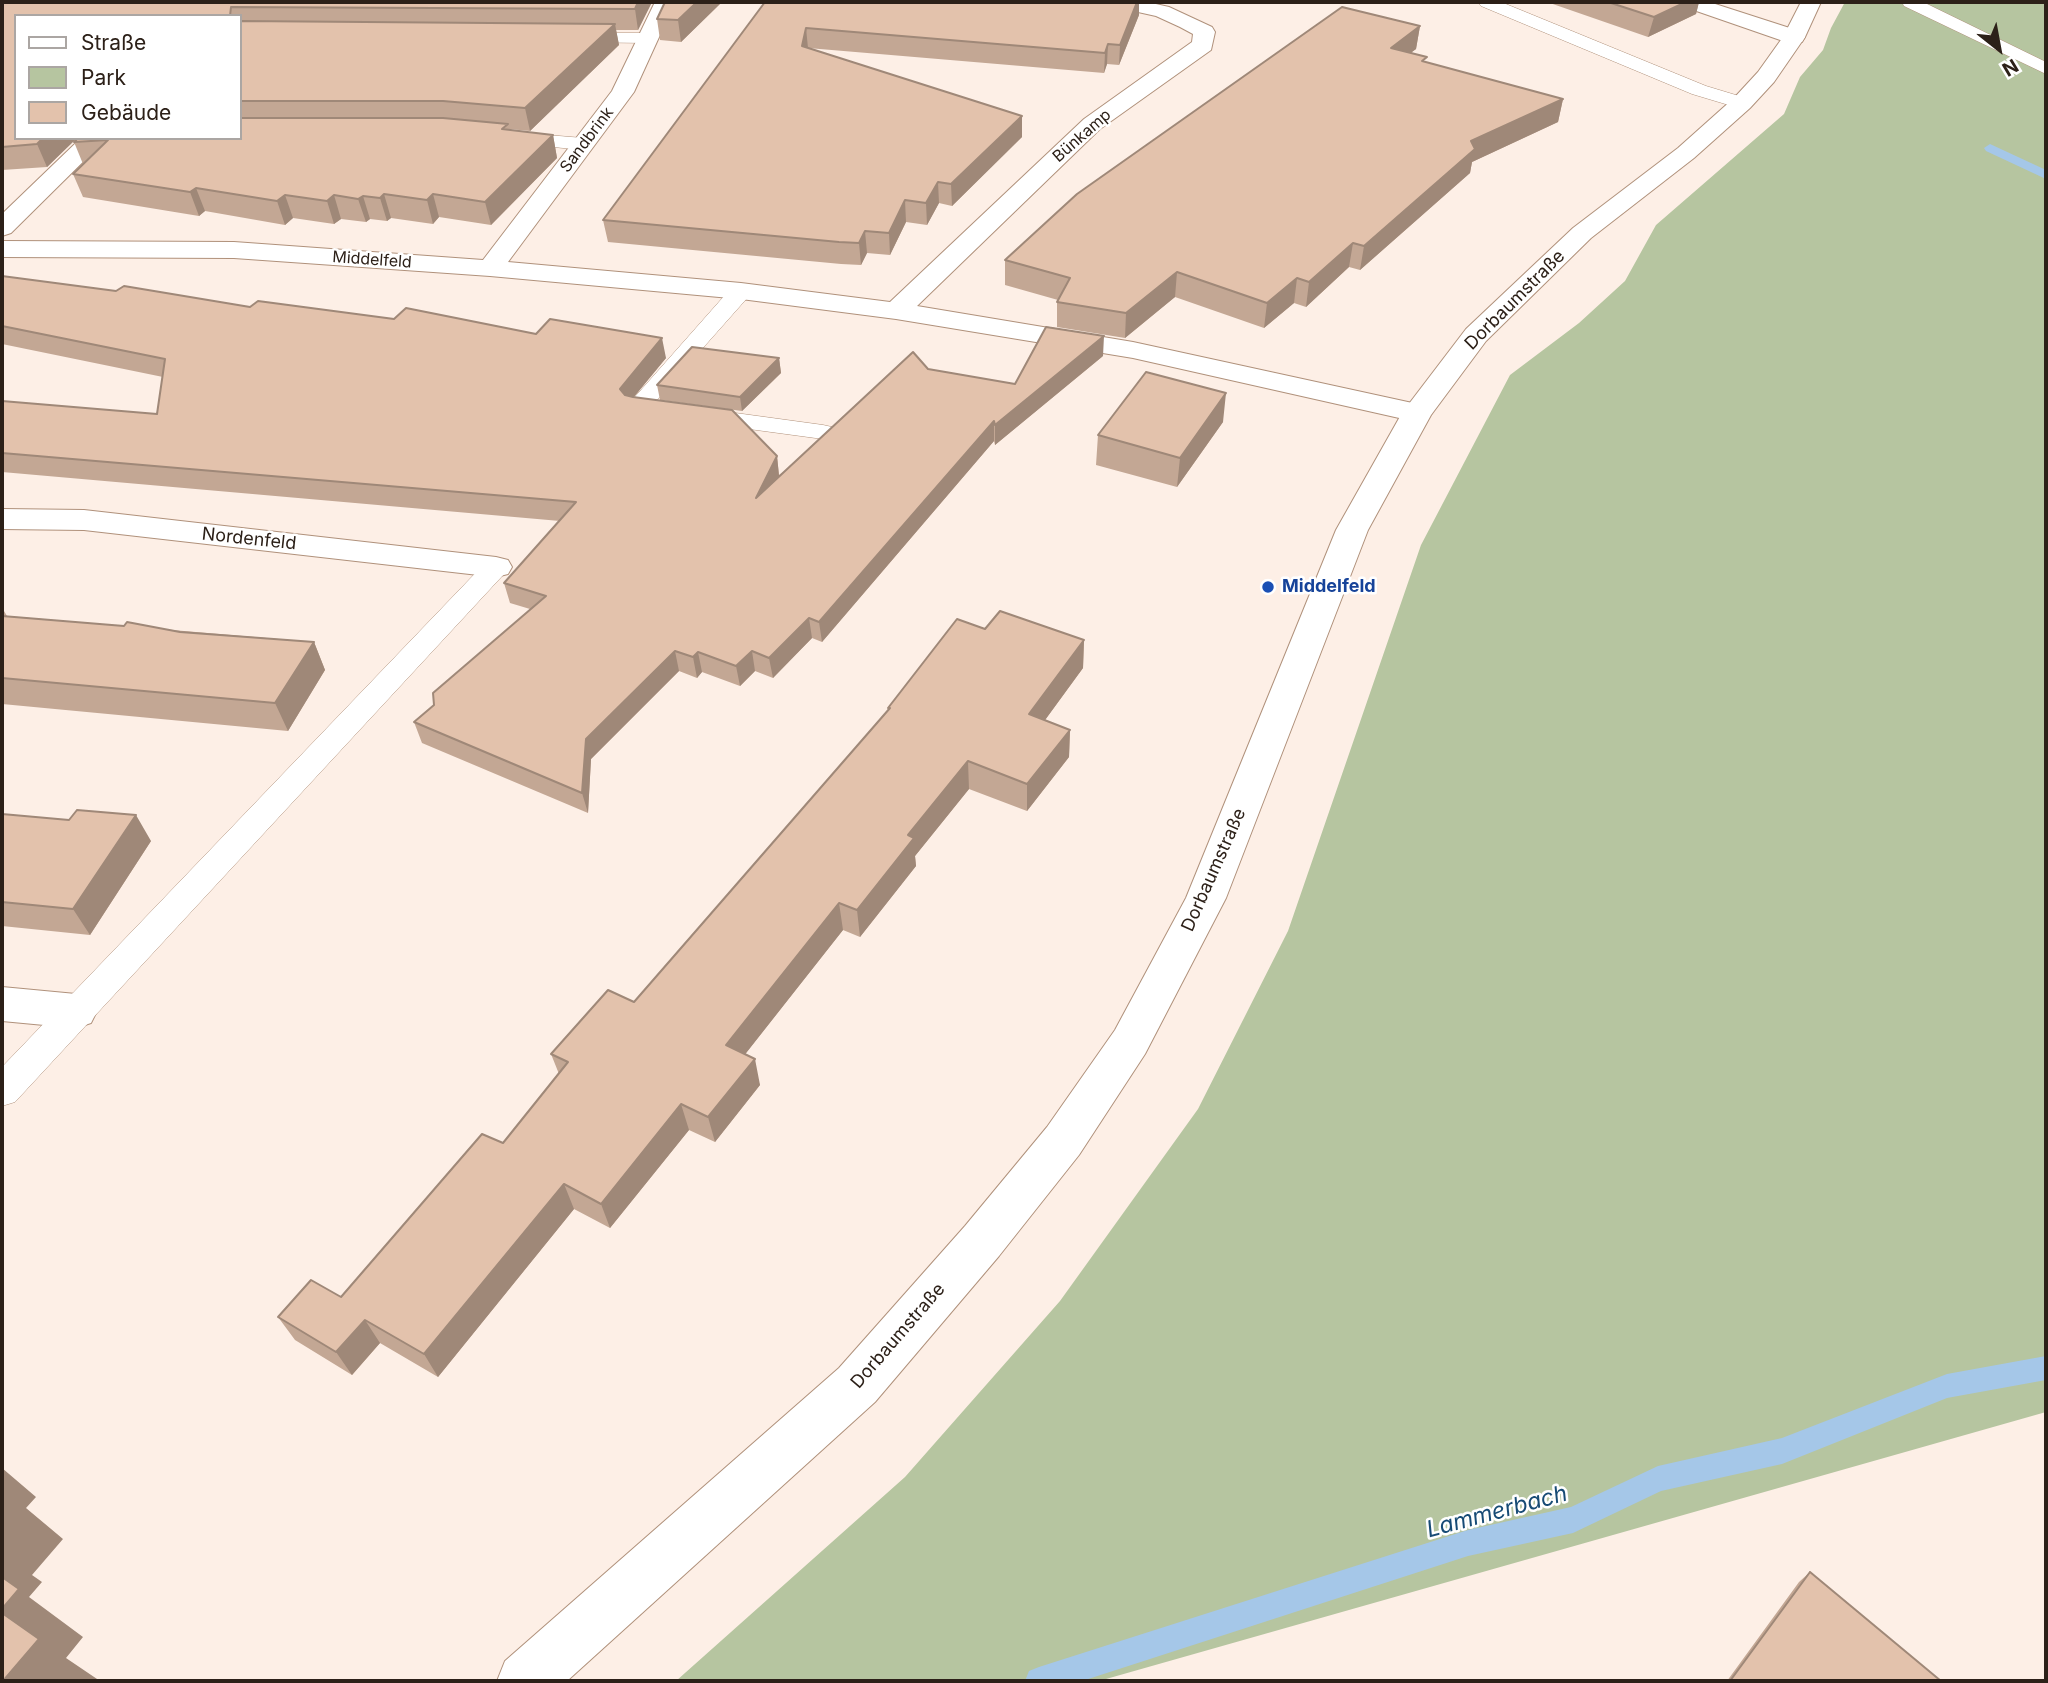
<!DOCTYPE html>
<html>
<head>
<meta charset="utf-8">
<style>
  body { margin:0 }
  #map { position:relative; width:2048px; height:1683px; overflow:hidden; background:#fdefe6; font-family:Inter,sans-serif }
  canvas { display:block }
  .frame { position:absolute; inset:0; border:4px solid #2c2018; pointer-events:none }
  .legend { position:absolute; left:14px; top:14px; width:228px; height:126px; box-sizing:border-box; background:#fff; border:2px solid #aba6a3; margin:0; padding:9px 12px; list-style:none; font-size:21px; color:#2c2018 }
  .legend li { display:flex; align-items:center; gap:14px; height:35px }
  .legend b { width:35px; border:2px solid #aba6a3 }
  .north { position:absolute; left:1964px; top:14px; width:70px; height:70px; -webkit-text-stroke:5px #fff; paint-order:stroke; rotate:149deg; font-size:19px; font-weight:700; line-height:28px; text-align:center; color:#2c2018 }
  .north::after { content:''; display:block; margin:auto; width:24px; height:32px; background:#2c2018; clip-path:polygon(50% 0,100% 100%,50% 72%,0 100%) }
</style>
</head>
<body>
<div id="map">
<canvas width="2048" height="1683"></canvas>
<div class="frame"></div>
<ul class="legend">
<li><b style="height:9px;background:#fff"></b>Straße</li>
<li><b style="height:19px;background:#b6c5a0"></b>Park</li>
<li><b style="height:19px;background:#e3c2ac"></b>Gebäude</li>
</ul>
<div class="north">N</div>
</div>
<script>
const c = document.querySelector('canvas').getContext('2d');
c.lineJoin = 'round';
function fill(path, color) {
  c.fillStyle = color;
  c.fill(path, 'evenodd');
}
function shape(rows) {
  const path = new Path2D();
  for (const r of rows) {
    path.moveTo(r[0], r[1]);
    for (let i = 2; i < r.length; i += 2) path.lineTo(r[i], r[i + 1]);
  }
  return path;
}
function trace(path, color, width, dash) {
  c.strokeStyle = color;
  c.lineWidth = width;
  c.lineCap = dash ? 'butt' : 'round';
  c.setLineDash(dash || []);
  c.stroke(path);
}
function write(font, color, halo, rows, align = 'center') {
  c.font = font + ' Inter,sans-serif';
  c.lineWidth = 5;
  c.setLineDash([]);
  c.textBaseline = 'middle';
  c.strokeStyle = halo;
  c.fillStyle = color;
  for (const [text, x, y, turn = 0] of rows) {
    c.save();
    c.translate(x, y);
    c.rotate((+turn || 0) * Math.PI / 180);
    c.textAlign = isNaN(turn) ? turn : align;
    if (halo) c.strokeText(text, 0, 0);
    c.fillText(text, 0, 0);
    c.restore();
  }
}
fill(shape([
  [1845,2,2046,2,2046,1412,1099,1681,676,1681,905,1477,1060,1301,1198,1109,1288,931,1421,545,1510,375,1579,323,1625,281,1656,225,1784,114,1800,77,1823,50,1831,28]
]), '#b6c5a0');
fill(shape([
  [1990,144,2046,170,2046,179,1986,151,1984,148,1990,144],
  [2046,1356,2046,1380,1947,1398,1782,1464,1661,1491,1573,1533,1468,1556,1082,1681,1025,1681,1029,1671,1039,1667,1468,1530,1571,1507,1658,1466,1782,1438,1947,1374,2046,1356]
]), '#a5c7e8');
const lane = shape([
  [1478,2,1501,2,1706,86,1749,99,1751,103,1742,109,1692,94,1481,6,1478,2],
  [1902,2,1923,2,2046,62,2046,74,1904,6,1902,2],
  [576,33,648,33,657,38,648,43,570,42,567,38,570,34,576,33],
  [511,132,583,138,593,144,583,150,504,142,501,138,511,132],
  [741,284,749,286,752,291,749,296,655,402,823,425,832,427,835,432,832,437,823,439,638,414,630,412,626,407,733,286,741,284],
  [496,559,505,561,509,567,505,573,15,1102,2,1106,2,1067,487,561,496,559]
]);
const street = shape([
  [655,2,675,2,634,92,508,262,741,283,890,302,1084,119,1192,42,1193,34,1180,27,1156,16,1111,6,1108,2,1147,2,1169,7,1212,27,1215,32,1211,50,1100,129,917,306,1133,342,1417,404,1427,407,1432,413,1427,419,1417,422,1133,358,896,319,741,299,490,276,234,258,2,257,2,241,234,242,483,260,612,91,655,2],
  [1679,2,1709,2,1802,32,1805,37,1802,42,1794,43,1786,42,1682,6,1679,2],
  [81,138,107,138,11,233,2,236,2,214,81,138],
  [2,509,84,510,496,557,508,560,512,567,508,574,496,577,84,530,2,529,2,509],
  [2,987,76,994,91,999,97,1011,91,1023,76,1028,2,1021,2,987]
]);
const secondary = shape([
  [1801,2,1821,2,1805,37,1774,82,1750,108,1694,158,1591,238,1486,341,1431,415,1368,530,1226,898,1145,1054,1079,1155,999,1256,875,1402,567,1681,497,1681,505,1661,839,1368,965,1226,1047,1127,1115,1030,1186,898,1336,530,1402,413,1466,329,1573,228,1678,148,1734,98,1758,72,1783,37,1801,2]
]);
trace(lane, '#b0917b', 1);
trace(street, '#b0917b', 2);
trace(secondary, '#b0917b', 2);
fill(lane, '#fff');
fill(street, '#fff');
fill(secondary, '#fff');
fill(shape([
  [2,2,652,2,638,30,616,30,619,45,530,131,509,129,509,130,553,135,557,158,491,225,439,217,433,224,391,218,387,221,370,219,366,222,341,219,334,224,293,218,285,225,205,211,199,216,83,197,73,174,83,164,74,142,78,138,240,138,240,16,16,16,77,138,47,167,2,170],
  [665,2,722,2,681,42,660,40,657,19],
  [765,2,1139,2,1139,15,1119,65,1107,64,1104,73,808,48,1022,137,952,206,939,203,927,225,906,222,890,255,867,253,861,265,841,264,608,242,603,220],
  [1547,2,1699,2,1696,14,1648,37],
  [1420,26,1416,49,1410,53,1426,62,1563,99,1558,122,1472,162,1470,173,1360,270,1349,267,1306,307,1294,303,1264,328,1175,297,1125,338,1057,327,1057,302,1058,300,1005,285,1005,260],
  [2,276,116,291,250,307,394,319,536,334,666,358,634,397,777,456,779,475,928,369,1015,384,1103,356,995,445,994,441,822,642,812,638,773,678,755,671,740,686,702,672,697,678,679,671,591,759,588,813,422,743,414,722,434,705,530,609,510,603,504,583,560,521,2,472,2,401,157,414,163,377,2,344],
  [779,358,781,373,742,411,660,400,657,385],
  [1223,422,1177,487,1096,465,1098,435],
  [2,611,4,611,7,616,314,642,325,670,288,731,2,704],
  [985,629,1084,640,1083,668,1045,720,1070,730,1069,757,1027,811,969,789,915,856,916,866,860,937,843,930,745,1054,760,1085,715,1142,689,1130,610,1228,574,1209,438,1377,380,1343,352,1375,295,1340,278,1317,341,1297,503,1143,559,1074,551,1054,634,1002,888,711,888,708],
  [2,814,151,841,90,935,2,926],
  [1810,1572,1941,1681,1727,1681,1799,1582]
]), '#c3a794');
fill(shape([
  [638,2,652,2,638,30,635,9],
  [697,2,722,2,681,42,678,20],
  [1137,2,1139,2,1139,15,1119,65,1120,45],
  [1686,2,1699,2,1696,14,1648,37,1654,17],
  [615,24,619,45,530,131,525,108],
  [1420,26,1416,49,1387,71,1391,48],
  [806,28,808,48,802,46],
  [1108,44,1107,64,1104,73,1105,53],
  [1563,99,1558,122,1472,162,1470,173,1360,270,1364,246,1471,141],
  [1022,116,1022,137,952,206,951,184],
  [553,135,557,158,491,225,485,202],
  [43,138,77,138,47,167,37,144],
  [938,182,939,203,927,225,926,203],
  [196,188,205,211,199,216,190,192],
  [384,194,391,218,387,221,380,198],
  [433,194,439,217,433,224,427,200],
  [285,195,293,218,285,225,277,201],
  [334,195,341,219,334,224,327,201],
  [363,196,370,219,366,222,358,199],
  [905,200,906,222,890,255,889,233],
  [865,231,867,253,861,265,859,243],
  [1353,243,1349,267,1306,307,1309,282],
  [1177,272,1175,297,1125,338,1126,313],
  [1297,278,1294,303,1264,328,1267,303],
  [1104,336,1103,356,995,445,995,425],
  [662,338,666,358,624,409,620,389],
  [779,358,781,373,742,411,740,397],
  [1226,393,1223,422,1177,487,1180,458],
  [994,421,994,441,822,642,819,622],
  [777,456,779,476,756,498],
  [809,618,812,638,773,678,769,658],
  [1084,640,1083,668,1029,742,1029,714],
  [314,642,325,670,288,731,275,703],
  [675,651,679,671,591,759,588,813,582,793,586,739],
  [752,651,755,671,740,686,736,666],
  [698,652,702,672,697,678,693,657],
  [1070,730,1069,757,1027,811,1027,784],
  [968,761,969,789,915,856,916,866,860,937,857,910,908,835],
  [136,815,151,841,90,935,73,909],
  [839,903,843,930,732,1071,726,1045],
  [755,1059,760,1085,715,1142,708,1117],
  [681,1104,689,1130,610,1228,601,1204],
  [564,1184,574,1209,438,1377,424,1354],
  [365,1320,380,1343,352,1375,336,1352],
  [2,1468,36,1497,26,1508,63,1539,32,1575,42,1582,29,1597,83,1637,66,1658,100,1681,3,1681]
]), '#9f8878');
const building = shape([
  [2,2,638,2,635,9,231,7,230,16,16,16,16,138,43,138,37,144,2,147,2,2],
  [665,2,697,2,678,20,657,19,665,2],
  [765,2,1137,2,1120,45,1108,44,1105,53,806,28,802,46,1022,116,951,184,938,182,926,203,905,200,889,233,865,231,859,243,839,242,603,220,765,2],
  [1608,2,1686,2,1654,17,1608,2],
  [1342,7,1420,26,1391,48,1427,57,1422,61,1563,99,1471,141,1475,149,1364,246,1353,243,1309,282,1297,278,1267,303,1177,272,1126,313,1057,302,1070,278,1005,260,1077,194,1342,7],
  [240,21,615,24,525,108,443,101,240,101,240,21],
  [240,118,443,118,508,124,502,129,553,135,485,202,433,194,427,200,384,194,380,198,363,196,358,199,334,195,327,201,285,195,277,201,196,188,190,192,73,174,108,140,74,142,78,138,240,138,240,118],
  [2,276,116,291,124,286,250,307,258,301,394,319,406,308,536,334,550,319,662,338,620,389,625,395,633,397,732,410,777,456,756,498,913,352,928,369,1015,384,1046,327,1104,336,995,425,994,421,819,622,809,618,769,658,752,651,736,666,698,652,693,657,675,651,586,739,582,793,414,722,434,705,433,693,546,596,504,583,576,502,2,453,2,401,157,414,165,359,2,326,2,276],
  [692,347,779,358,740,397,657,385,692,347],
  [1146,372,1226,393,1180,458,1098,435,1146,372],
  [1000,611,1084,640,1029,714,1070,730,1027,784,968,761,908,835,914,838,857,910,839,903,726,1045,755,1059,708,1117,681,1104,601,1204,564,1184,424,1354,365,1320,336,1352,278,1317,311,1280,341,1297,482,1134,503,1143,568,1062,551,1054,608,990,634,1002,890,708,888,708,957,619,985,629,1000,611],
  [2,616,124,626,127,622,180,632,314,642,275,703,2,678,2,616],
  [77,810,136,815,73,909,2,902,2,814,69,820,77,810],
  [1810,1572,1941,1681,1730,1681,1810,1572],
  [2,1577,19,1589,2,1609,2,1577],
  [2,1613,39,1639,3,1681,2,1681,2,1613]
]);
fill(building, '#e3c2ac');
trace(building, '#9f8878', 2);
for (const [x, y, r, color] of [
  [1268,587,7,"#1a4fb4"]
]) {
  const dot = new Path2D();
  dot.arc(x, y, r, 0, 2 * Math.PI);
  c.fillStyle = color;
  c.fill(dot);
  trace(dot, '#fff', 2.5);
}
write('16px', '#2c2018', '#fff', [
  ["Bünkamp",1082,136,-41],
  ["Sandbrink",587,140,-53],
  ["Middelfeld",372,260,4]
]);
write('18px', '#2c2018', '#fff', [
  ["Dorbaumstraße",1515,300,-45],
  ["Nordenfeld",249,539,6],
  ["Dorbaumstraße",1214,870,-66],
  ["Dorbaumstraße",898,1336,-49]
]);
write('bold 18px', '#164399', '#fff', [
  ["Middelfeld",1282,587]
], 'left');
write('italic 23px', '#174b75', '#fff', [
  ["Lammerbach",1497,1512,-15]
]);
</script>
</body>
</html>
